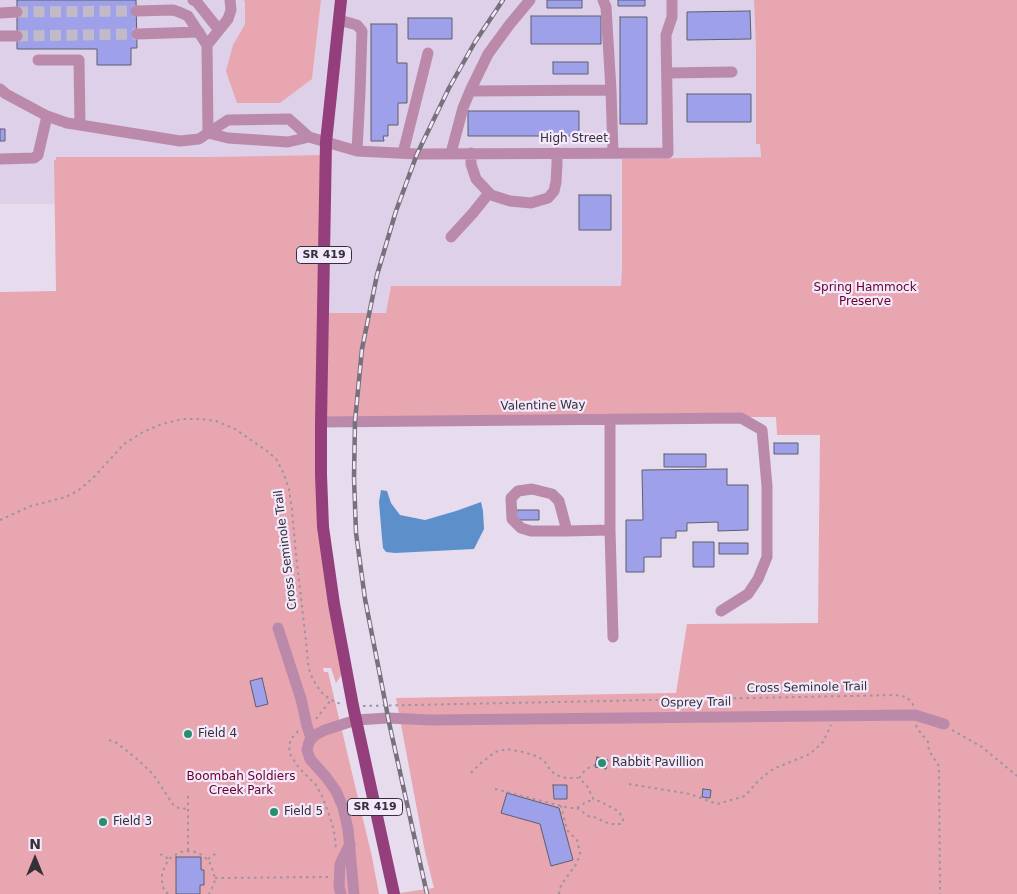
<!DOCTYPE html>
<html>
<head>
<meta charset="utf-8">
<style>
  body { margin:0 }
  #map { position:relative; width:1017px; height:894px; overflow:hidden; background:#e6dcee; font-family:"DejaVu Sans",sans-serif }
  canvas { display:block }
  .north { position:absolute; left:10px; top:834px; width:50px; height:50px; -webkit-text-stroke:4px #f4e9fc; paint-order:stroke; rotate:0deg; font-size:14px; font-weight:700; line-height:20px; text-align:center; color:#343037 }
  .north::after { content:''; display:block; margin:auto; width:18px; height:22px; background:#343037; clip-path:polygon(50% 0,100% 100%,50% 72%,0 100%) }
</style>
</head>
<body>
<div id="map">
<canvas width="1017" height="894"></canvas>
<div class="north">N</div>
</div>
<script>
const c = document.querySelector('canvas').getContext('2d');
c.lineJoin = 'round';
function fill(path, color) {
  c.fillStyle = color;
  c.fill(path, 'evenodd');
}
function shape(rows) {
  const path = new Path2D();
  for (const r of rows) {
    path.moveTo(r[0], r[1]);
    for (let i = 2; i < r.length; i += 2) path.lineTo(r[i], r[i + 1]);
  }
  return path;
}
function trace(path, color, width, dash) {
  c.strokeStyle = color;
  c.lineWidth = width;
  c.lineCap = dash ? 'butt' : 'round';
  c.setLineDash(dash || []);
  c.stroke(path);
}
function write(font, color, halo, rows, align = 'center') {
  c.font = font + ' "DejaVu Sans",sans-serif';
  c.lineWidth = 4.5;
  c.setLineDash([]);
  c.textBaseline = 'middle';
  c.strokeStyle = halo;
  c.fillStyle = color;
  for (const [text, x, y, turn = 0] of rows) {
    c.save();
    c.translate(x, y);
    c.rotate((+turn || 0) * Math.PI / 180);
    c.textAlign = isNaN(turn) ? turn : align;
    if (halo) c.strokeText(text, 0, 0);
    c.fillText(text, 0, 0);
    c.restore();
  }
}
fill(shape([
  [0,0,244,0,245,3,245,24,233,45,237,103,280,103,312,79,321,0,337,0,320,155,55,160,55,204,0,204],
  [346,0,754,0,761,163,620,312,328,313,330,150]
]), '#ded0e8');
fill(shape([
  [244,0,321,0,312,79,280,103,237,103,226,71,233,45,245,24,245,3],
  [754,0,1017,0,1017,894,399,894,399,893,434,888,425,852,396,698,676,693,687,624,818,623,820,435,777,435,776,417,601,417,325,422,328,313,386,313,391,286,621,286,622,269,622,159,761,157,760,144,756,144,756,50],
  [321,155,316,422,342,674,336,683,331,668,323,668,324,672,328,672,372,857,379,894,0,894,0,292,56,291,54,160,56,160,56,157,210,157]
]), '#e7a6b0');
fill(shape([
  [381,490,387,491,391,503,400,515,425,520,456,511,481,502,483,511,484,529,474,549,395,553,386,552,383,548,382,538,379,502]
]), '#5d90cb');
const building = shape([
  [17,0,136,0,137,48,131,48,131,65,97,65,97,49,17,49,17,0],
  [547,0,582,0,582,8,547,8,547,0],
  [618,0,645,0,645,6,618,6,618,0],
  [750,11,751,39,687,40,687,12,750,11],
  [531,16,601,16,601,44,531,44,531,16],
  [620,17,647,17,647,124,620,124,620,17],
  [408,18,452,18,452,39,408,39,408,18],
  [371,24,397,24,397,63,407,63,407,103,398,103,398,125,388,125,388,136,383,136,384,141,371,141,371,24],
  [553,62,588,62,588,74,553,74,553,62],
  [687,94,751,94,751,122,687,122,687,94],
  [468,111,579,111,579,136,468,136,468,111],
  [0,129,5,129,5,141,0,141,0,129],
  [579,195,611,195,611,230,579,230,579,195],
  [774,443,798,443,798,454,774,454,774,443],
  [664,454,706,454,706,467,664,467,664,454],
  [727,469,727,485,748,485,748,530,718,531,718,522,687,523,687,531,676,531,676,538,661,538,661,557,644,557,644,572,626,572,626,520,643,520,642,470,727,469],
  [513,510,539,510,539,520,513,520,513,510],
  [693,542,714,542,714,567,693,567,693,542],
  [719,543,748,543,748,554,719,554,719,543],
  [262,678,268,704,256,707,250,681,262,678],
  [597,757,608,760,606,769,595,767,597,757],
  [553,785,567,785,567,799,554,799,553,785],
  [703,789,711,790,710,798,702,797,703,789],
  [507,793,559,808,573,860,551,866,540,824,501,813,507,793],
  [176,857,201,857,201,870,204,870,204,885,200,885,200,894,176,894,176,857]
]);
fill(building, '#9ea1e9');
trace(building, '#5d5e6f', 1);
trace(shape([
  [17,12,136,11],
  [17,36,137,34]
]), '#c2bac9', 11, [11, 5.5]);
trace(shape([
  [0,520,31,506,66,497,79,490,93,478,124,444,143,432,162,424,182,419,202,419,216,421,235,429,267,451,276,459,283,472,289,489,292,510,296,555,306,641,308,663,310,673,316,685,323,694,331,700,343,705],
  [363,706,896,695,907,697,914,706],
  [316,719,330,701],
  [916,725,917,728,928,742,929,751,939,766,940,894],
  [952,730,982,747,1017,776],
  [298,731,291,739,289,746,290,754,299,768,316,785,323,798,332,823,335,837,336,849],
  [109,740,117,743,137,759,153,774,174,806,179,808,188,809],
  [471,773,481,763,495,752,507,749,523,752,539,757,547,764,550,770,556,775,566,778,578,778],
  [579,778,586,769,595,765],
  [629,784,690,794,717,804,745,796,759,780,773,769,810,754,823,742,831,725],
  [495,789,569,808,577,808,588,801,593,801,593,798,587,786,579,778],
  [188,796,188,851],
  [577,808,590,817,594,817,610,824,621,824,623,822,623,818,618,811,599,801,593,801],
  [160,854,169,859],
  [208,859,218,852],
  [215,878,329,877],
  [168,894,164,890,162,882,162,874,165,866,169,859,175,855,181,852,188,851,195,852,202,855,208,860,211,865,215,878,214,884,209,894],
  [559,894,561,885,577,863,580,853,577,840,567,830,561,806]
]), '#9b94a1', 2, [2.5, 4]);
trace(shape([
  [193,0,196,1,219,30],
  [603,0,606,7,611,90],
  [0,13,17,12],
  [339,20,357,25,362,31,360,93,357,151],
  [137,34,199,32],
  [0,36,17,36],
  [207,45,228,19,231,10,230,0],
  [38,60,79,60,80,125,180,141,199,139,208,133,207,45,188,16,179,12,173,10,136,11],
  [667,73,732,72],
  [0,89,6,94,47,116,67,123,80,125],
  [470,91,488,54,510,24,530,0],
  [309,137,288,142,228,138,208,133,228,120,289,119,309,137,357,151,417,154,668,153,666,35,672,17,672,0],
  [403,153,428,53],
  [451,153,463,108,470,91,611,90,613,153],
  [471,153,471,164,476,179,491,195,510,201,531,203,548,198,554,191,556,182,557,164,557,153],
  [0,159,34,158,38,155,47,116],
  [451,237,473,213,489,193],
  [610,419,610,530,613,637],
  [321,422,741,418,762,430,767,486,767,557,758,579,748,594,721,611],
  [567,531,559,501,552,494,532,489,518,491,511,498,512,519,521,528,531,531,567,531,610,530],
  [278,628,301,699,307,726,311,738],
  [341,894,339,887,340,864,350,844],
  [354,894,348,829,343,807,336,791,326,777,310,759,307,750,309,742,315,735,325,730,356,720,388,718,431,720,915,715,944,724]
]), '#bb8aab', 11);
trace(shape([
  [341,0,326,142,321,422,321,475,323,527,334,604,353,706,394,894]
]), '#943e7c', 12);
const rail = shape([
  [427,894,388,718,386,706,365,599,356,533,354,478,355,421,362,349,377,275,396,211,417,154,449,88,475,42,503,0]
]);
trace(rail, '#77717c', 4.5);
trace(rail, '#f4e9fc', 2.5, [8]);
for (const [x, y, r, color] of [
  [188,734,5,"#278f6c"],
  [602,763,5,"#278f6c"],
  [274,812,5,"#278f6c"],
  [103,822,5,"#278f6c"]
]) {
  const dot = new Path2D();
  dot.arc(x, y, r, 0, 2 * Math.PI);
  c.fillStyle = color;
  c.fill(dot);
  trace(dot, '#f4e9fc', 2);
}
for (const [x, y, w] of [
  [324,255,55],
  [375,807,55]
]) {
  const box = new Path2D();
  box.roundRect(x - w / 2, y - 8.5, w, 17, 4);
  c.fillStyle = '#f4e9fc';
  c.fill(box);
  trace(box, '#343037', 1);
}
write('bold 11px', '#343037', null, [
  ["SR 419",324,255],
  ["SR 419",375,807]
]);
write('12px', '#343037', '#f4e9fc', [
  ["High Street",574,139],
  ["Valentine Way",543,406,-1],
  ["Cross Seminole Trail",286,550,-97],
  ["Cross Seminole Trail",807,688,-1],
  ["Osprey Trail",696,703,-1]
]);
write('12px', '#680027', '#f4e9fc', [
  ["Spring Hammock",865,288],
  ["Preserve",865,302],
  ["Boombah Soldiers",241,777],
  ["Creek Park",241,791]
]);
write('12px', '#343037', '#f4e9fc', [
  ["Field 4",198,734],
  ["Rabbit Pavillion",612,763],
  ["Field 5",284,812],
  ["Field 3",113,822]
], 'left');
</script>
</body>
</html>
